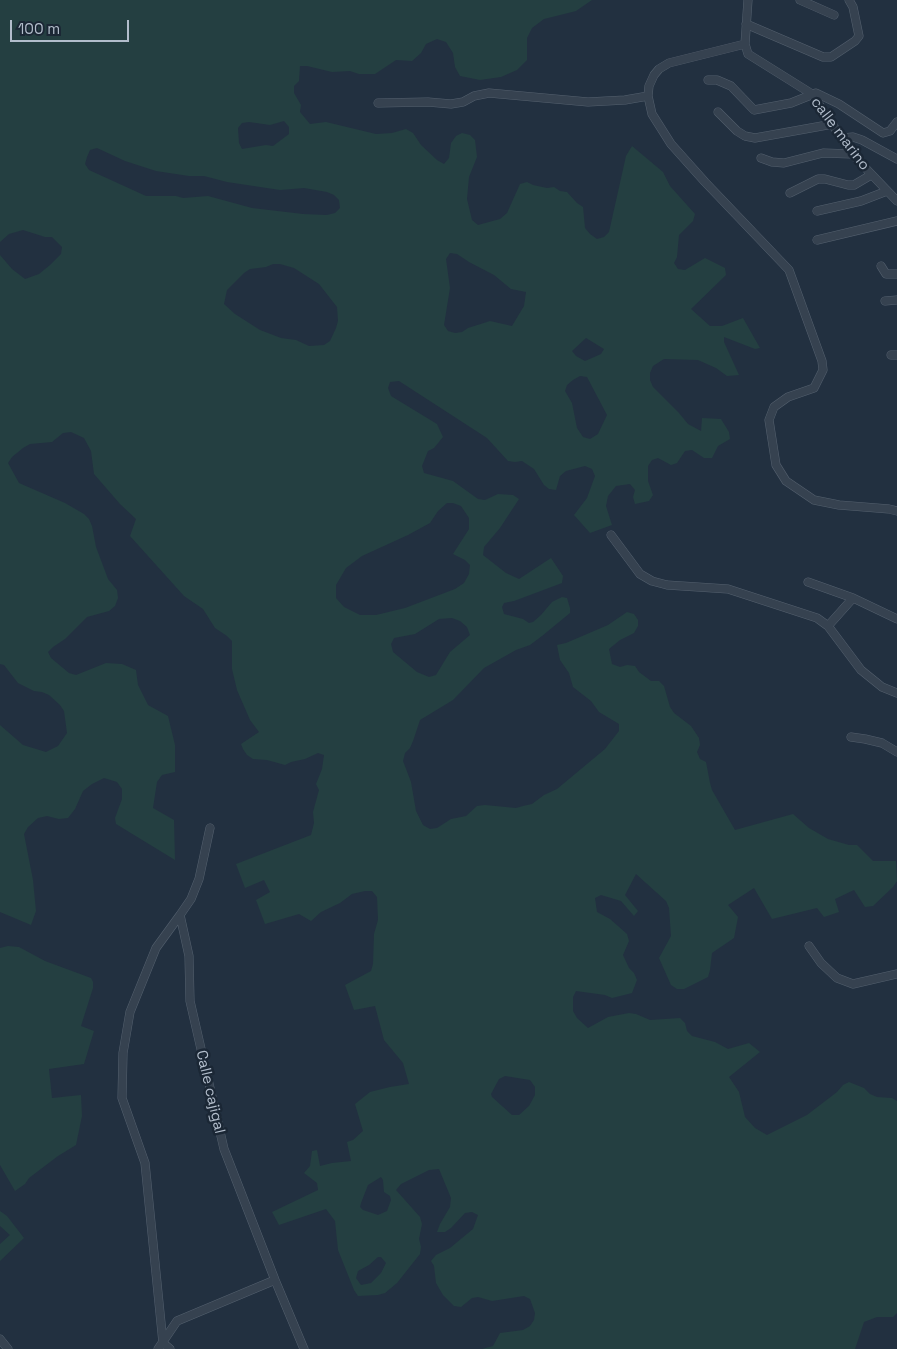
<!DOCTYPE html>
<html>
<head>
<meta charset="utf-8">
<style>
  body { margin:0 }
  #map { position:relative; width:897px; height:1349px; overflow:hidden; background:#223040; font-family:"Space Grotesk",sans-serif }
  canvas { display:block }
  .scale { position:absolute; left:10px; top:20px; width:119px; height:22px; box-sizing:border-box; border:2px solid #b2bdcb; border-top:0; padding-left:6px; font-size:15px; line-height:18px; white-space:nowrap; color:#b2bdcb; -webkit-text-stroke:4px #1b2735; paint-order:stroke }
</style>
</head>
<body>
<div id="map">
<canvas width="897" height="1349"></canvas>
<div class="scale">100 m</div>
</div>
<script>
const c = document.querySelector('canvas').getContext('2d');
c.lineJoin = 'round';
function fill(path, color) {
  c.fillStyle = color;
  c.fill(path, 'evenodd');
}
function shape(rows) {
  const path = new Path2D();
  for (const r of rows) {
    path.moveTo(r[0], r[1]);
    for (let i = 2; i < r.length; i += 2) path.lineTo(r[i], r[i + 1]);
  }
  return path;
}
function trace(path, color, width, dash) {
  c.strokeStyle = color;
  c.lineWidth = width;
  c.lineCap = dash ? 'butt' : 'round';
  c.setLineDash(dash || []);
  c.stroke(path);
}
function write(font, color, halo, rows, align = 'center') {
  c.font = font + ' "Space Grotesk",sans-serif';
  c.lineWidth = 5;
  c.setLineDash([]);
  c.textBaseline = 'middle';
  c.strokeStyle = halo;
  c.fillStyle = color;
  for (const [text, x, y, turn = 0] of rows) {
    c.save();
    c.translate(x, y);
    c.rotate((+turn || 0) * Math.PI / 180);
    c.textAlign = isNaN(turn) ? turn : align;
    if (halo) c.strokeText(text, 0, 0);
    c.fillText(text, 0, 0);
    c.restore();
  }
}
fill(shape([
  [0,0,592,0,576,11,544,19,532,28,527,38,527,60,517,70,501,77,480,80,460,76,455,67,453,53,446,42,437,39,426,44,421,53,412,61,396,60,375,74,359,74,350,71,332,72,307,66,300,66,299,81,294,86,294,93,301,105,300,112,310,124,326,122,376,134,392,133,406,129,413,133,421,145,437,160,444,164,449,158,451,143,456,136,462,133,470,135,475,140,477,157,469,177,467,199,472,220,478,225,500,219,507,213,520,184,527,182,533,185,547,188,554,187,560,191,567,192,577,203,583,207,585,228,590,234,597,239,604,237,609,232,626,156,632,146,663,172,670,186,695,214,693,221,679,235,677,257,674,263,678,269,685,270,705,258,725,268,726,275,691,309,710,326,722,326,743,318,760,348,755,349,724,337,724,342,739,375,727,376,716,368,698,360,664,359,653,366,650,373,650,380,653,387,679,413,688,424,701,431,702,418,721,419,729,432,730,439,718,446,712,458,704,458,692,450,685,451,677,463,671,465,658,458,652,460,648,466,648,481,653,495,649,501,635,504,633,497,635,490,630,484,616,486,608,496,606,506,612,525,590,533,574,515,587,498,595,476,592,469,585,466,566,471,560,476,556,490,549,489,544,485,534,469,522,461,515,462,508,461,487,438,399,381,390,382,388,388,391,396,437,424,443,437,434,448,428,451,422,466,424,473,453,481,478,499,485,500,498,494,513,495,519,499,500,528,484,547,483,555,506,573,519,579,551,558,563,576,562,583,514,601,504,603,502,607,504,614,523,619,529,623,533,622,541,615,552,602,562,597,567,598,570,608,570,613,542,636,530,645,516,650,484,668,453,700,420,720,413,741,410,748,405,753,403,761,411,782,416,811,423,825,430,829,437,828,451,819,466,816,477,806,485,805,516,808,523,806,532,804,544,795,557,789,605,749,619,731,619,724,599,712,591,701,573,687,569,673,560,660,557,645,566,643,608,625,627,612,634,614,638,620,638,626,634,633,620,640,609,649,612,664,620,667,627,665,635,666,639,672,651,681,659,681,664,686,670,707,674,713,691,726,699,738,700,745,697,752,700,759,706,762,710,783,712,790,735,830,793,814,809,828,828,839,849,845,857,845,873,861,896,861,897,881,893,887,873,906,865,907,854,890,835,899,839,912,824,917,817,908,772,919,754,888,728,905,738,917,734,938,712,953,710,970,708,977,684,989,677,989,671,985,659,958,671,936,669,908,666,901,636,874,625,895,638,911,634,916,621,901,601,895,595,898,597,912,610,919,627,934,629,941,623,955,629,968,634,973,637,980,632,993,612,998,605,995,576,991,573,997,573,1011,577,1018,588,1028,608,1017,629,1013,636,1014,650,1020,680,1018,685,1023,687,1031,692,1036,715,1042,728,1049,749,1043,760,1052,729,1077,739,1092,745,1117,755,1128,767,1135,807,1115,837,1092,843,1085,849,1082,864,1088,870,1094,877,1097,892,1098,897,1101,897,1313,893,1317,877,1317,864,1322,855,1349,482,1349,493,1346,500,1333,523,1330,530,1326,534,1320,535,1313,530,1299,524,1296,492,1301,478,1297,472,1298,461,1307,454,1306,443,1295,436,1283,434,1266,431,1261,436,1255,450,1248,473,1229,478,1215,472,1212,465,1213,451,1228,445,1232,437,1232,440,1224,450,1207,451,1198,439,1169,429,1170,401,1184,396,1190,420,1217,422,1224,419,1239,421,1247,420,1254,397,1283,385,1293,378,1295,358,1296,354,1290,338,1250,335,1221,326,1209,279,1225,272,1212,318,1190,317,1183,304,1173,310,1166,312,1151,317,1150,320,1166,332,1163,351,1161,347,1142,353,1140,363,1131,355,1104,370,1092,390,1087,409,1084,403,1063,384,1040,375,1006,354,1010,345,985,371,971,373,964,374,934,378,920,377,897,372,891,365,891,352,894,340,903,321,912,311,921,299,914,265,924,256,900,270,892,264,880,245,888,236,864,311,835,314,823,313,812,319,790,316,784,322,769,324,755,318,753,305,759,291,762,285,765,267,760,253,759,247,755,243,749,241,744,259,732,250,720,237,690,232,669,232,641,227,636,215,628,203,609,184,596,130,536,136,519,120,504,94,474,91,451,84,438,71,432,63,433,52,442,30,444,23,448,12,457,8,463,19,483,65,503,84,514,89,519,92,526,96,547,108,579,117,590,118,598,115,606,109,611,87,617,65,639,53,647,48,652,51,658,69,673,76,675,106,663,122,664,136,670,138,685,148,705,168,716,175,745,175,772,162,775,157,782,153,808,174,820,175,860,116,824,115,818,122,799,122,789,117,782,104,778,92,784,83,791,75,809,68,818,59,819,47,816,38,818,28,827,24,834,33,880,36,911,31,925,0,912,0,725,23,745,46,752,58,746,67,733,64,711,60,705,49,695,42,692,34,691,18,683,4,665,0,664,0,255,12,269,25,279,39,274,50,265,61,254,62,247,52,237,45,237,23,230,9,234,0,242],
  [284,121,289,127,289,134,273,146,266,145,242,149,239,143,238,128,242,123,249,122,270,125],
  [97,148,125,161,156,171,189,176,204,176,227,182,280,190,304,188,327,192,334,195,339,200,340,208,335,213,327,215,303,214,252,208,208,196,183,198,176,196,146,196,89,170,85,164,87,157,90,150],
  [450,253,457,254,469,262,494,275,511,289,526,292,524,306,512,326,490,321,468,328,462,332,455,333,448,331,444,325,450,288,446,259],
  [273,264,280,264,294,268,319,284,337,307,338,321,336,328,330,341,324,345,309,346,296,340,281,338,260,330,235,314,224,304,227,290,244,273,250,269,266,267],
  [586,338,604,349,601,354,585,361,576,356,572,351],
  [580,376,587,377,607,415,598,434,590,439,583,437,577,428,572,403,565,391,567,385,573,380],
  [447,503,453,503,461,506,469,518,469,529,453,554,465,560,470,565,469,574,464,583,455,589,405,608,376,615,360,615,344,607,336,598,336,585,346,568,362,556,408,535,430,523,438,511],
  [452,618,460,621,467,627,470,635,450,652,436,675,429,677,417,672,393,652,391,644,394,638,415,634,439,619],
  [505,1076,530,1080,535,1087,535,1095,529,1106,519,1115,512,1115,492,1097,491,1094,499,1079],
  [381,1177,383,1180,384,1192,390,1196,391,1200,387,1211,378,1215,363,1210,360,1207,361,1203,368,1185],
  [378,1257,381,1257,386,1263,381,1273,371,1283,361,1285,356,1278,358,1271,369,1265],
  [8,946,19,947,45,961,91,978,93,982,93,988,81,1026,94,1031,84,1064,49,1069,52,1098,81,1095,82,1116,76,1145,58,1156,29,1178,25,1184,15,1191,0,1165,0,948],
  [0,1211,7,1216,24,1238,0,1261,0,1244,10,1235,0,1226]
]), '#243f41');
const minor = shape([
  [748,0,745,44,748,54,812,94,852,154,897,201],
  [800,0,834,15],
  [746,24,823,57,831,57,855,41,859,36,853,7,849,0],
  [745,44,669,63,659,69,654,75,649,86,648,96,652,114,671,144,705,182,789,270,822,361,823,370,814,388,788,397,774,407,769,420,776,465,786,481,814,500,839,505,889,509,897,511],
  [708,80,717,80,731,86,754,110,791,103,816,93,839,104,883,133,890,131,897,122],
  [378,103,428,102,451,104,463,102,474,96,489,93,588,102,625,100,648,96],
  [718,112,737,131,745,136,755,138,833,124],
  [842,138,853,137,862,140,897,159],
  [761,158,772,162,784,163,823,153,852,154],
  [790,193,818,179,825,179,848,185,854,185,871,175],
  [817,211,861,201,887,191],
  [817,240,897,221],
  [881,266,886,274,897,274],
  [885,301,897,300],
  [891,355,897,355],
  [611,535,640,574,652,581,667,585,728,589,817,618,828,626,861,670,882,687,897,693],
  [808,582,853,598],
  [828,626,853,598,897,619],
  [851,737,865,739,882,743,897,752],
  [210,828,199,879,191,899,180,915,189,956,190,1001,224,1149,275,1280,304,1349],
  [809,946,821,963,837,978,853,984,897,974],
  [0,1339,8,1349],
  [158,1349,177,1321,275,1280],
  [170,1349,163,1343,145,1163,122,1098,123,1053,130,1012,156,948,180,915]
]);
trace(minor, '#54606e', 9);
trace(minor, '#364250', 8);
write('15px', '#b2bdcb', '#1b2735', [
  ["calle marino",840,134,53],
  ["Calle cajigal",210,1092,77]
]);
</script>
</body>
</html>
